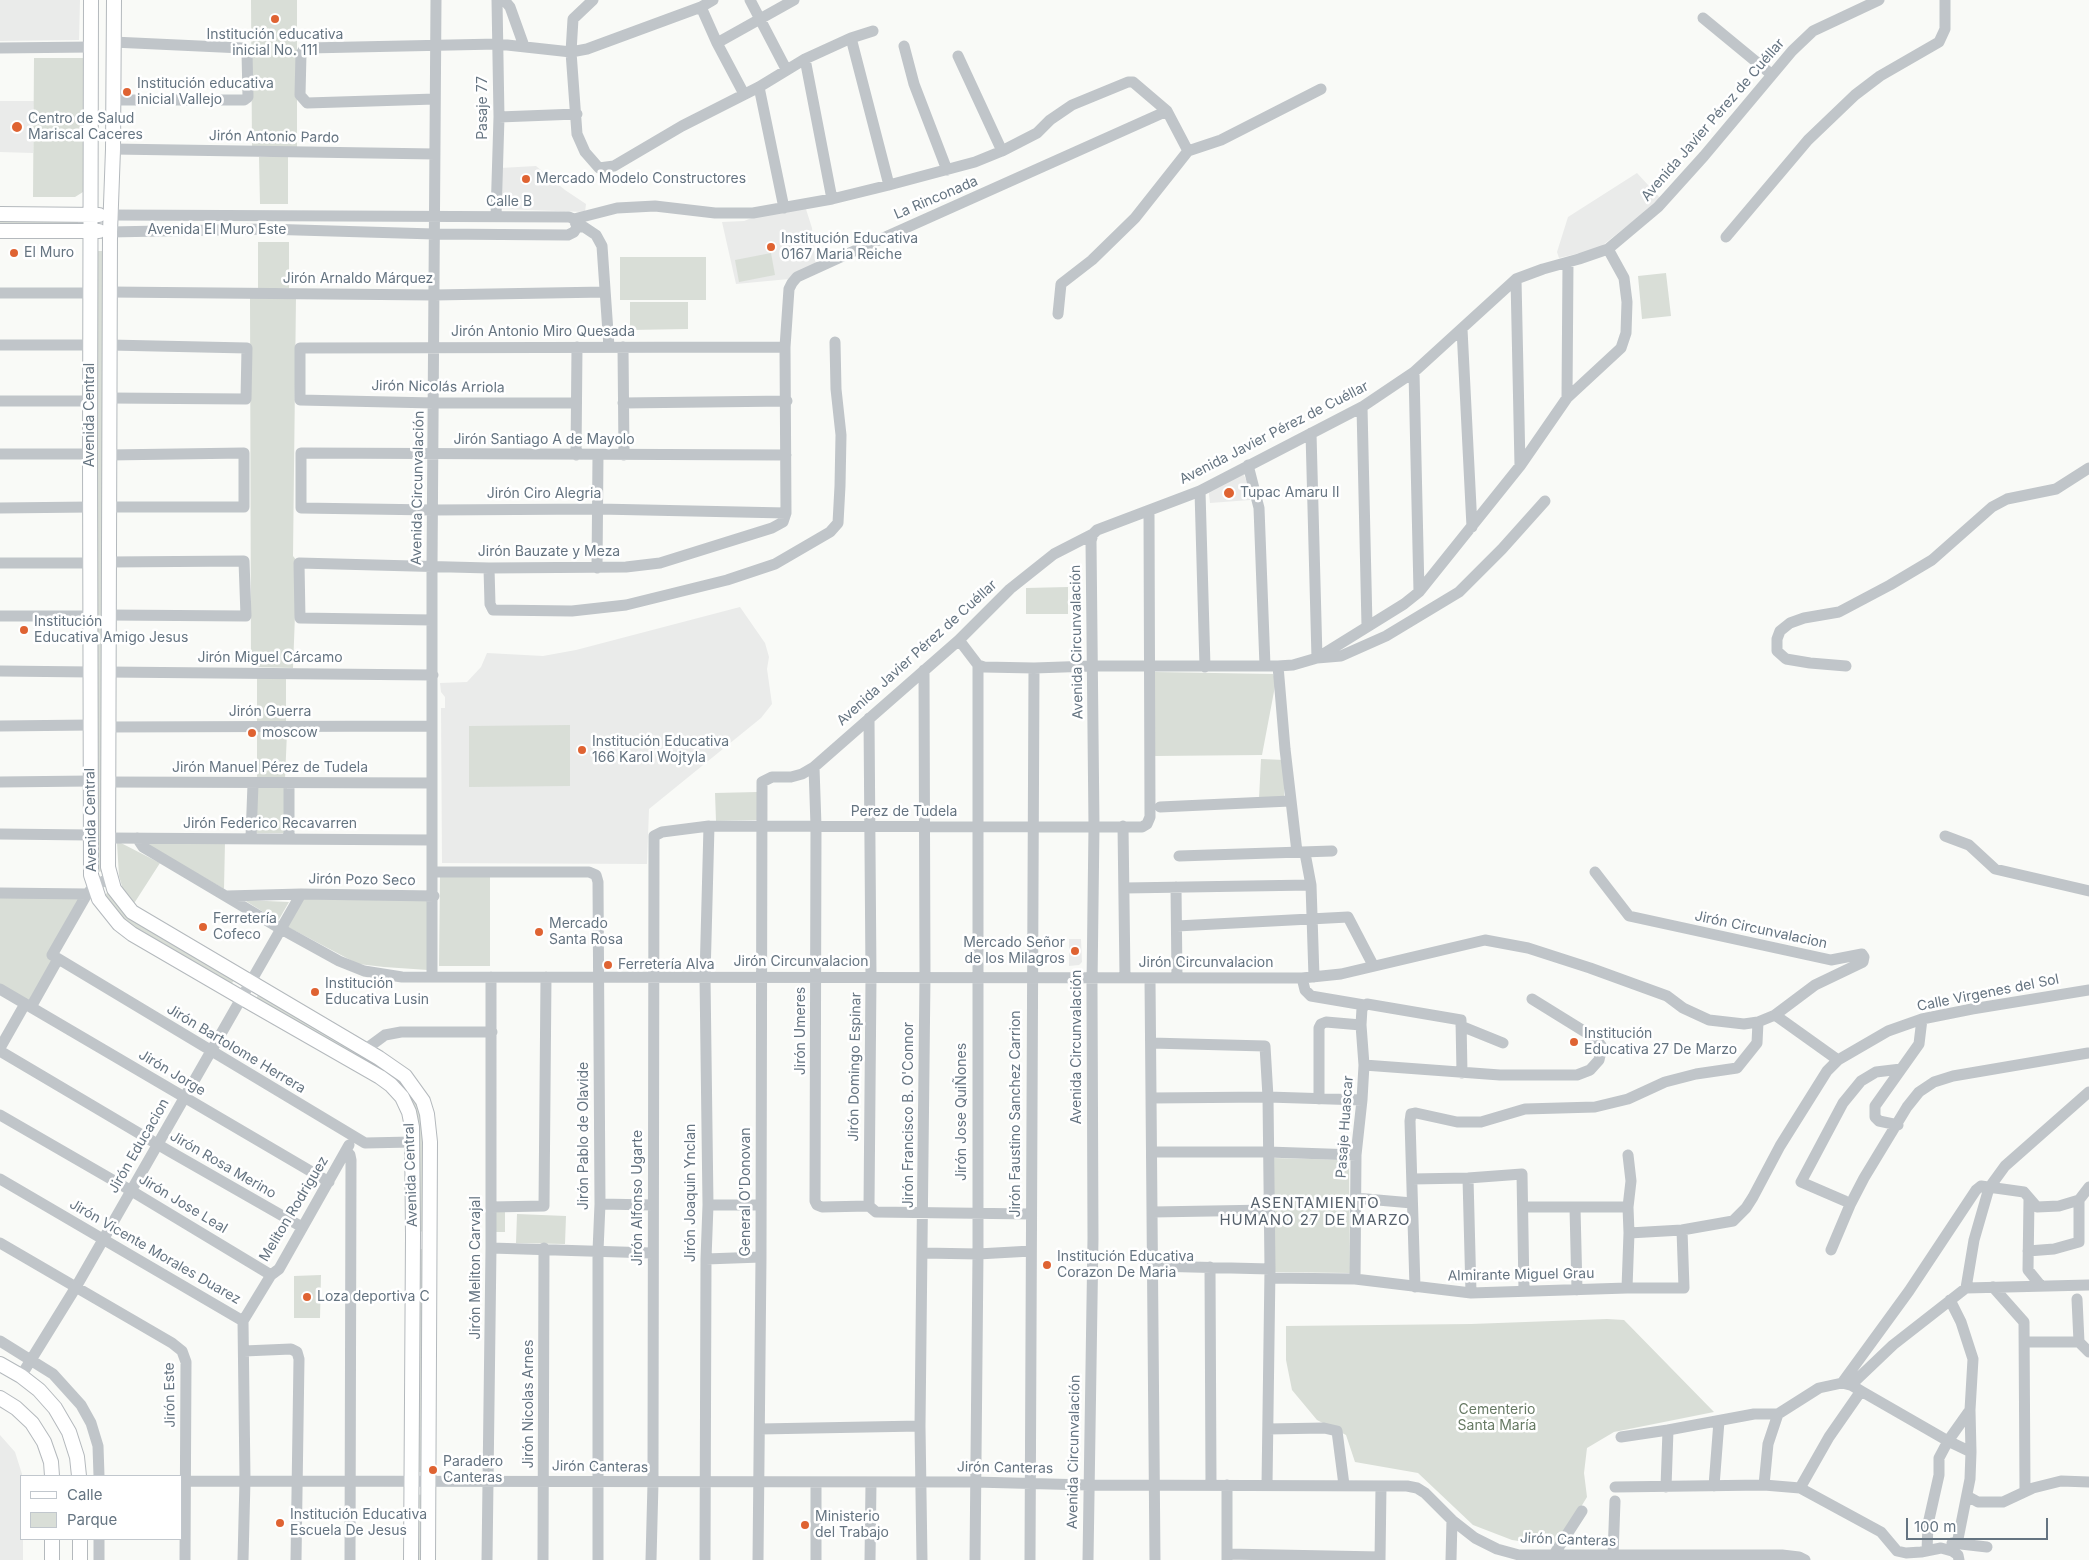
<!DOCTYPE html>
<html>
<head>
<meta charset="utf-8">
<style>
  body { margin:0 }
  #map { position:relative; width:2089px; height:1560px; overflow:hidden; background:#f9faf7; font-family:Inter,sans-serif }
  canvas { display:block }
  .legend { position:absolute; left:20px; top:1475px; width:162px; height:65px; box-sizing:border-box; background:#fff; border:1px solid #c1c7cd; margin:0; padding:6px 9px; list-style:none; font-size:15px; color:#657481 }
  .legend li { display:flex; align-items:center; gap:10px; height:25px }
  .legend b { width:25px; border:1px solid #c1c7cd }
  .scale { position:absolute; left:1906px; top:1518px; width:142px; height:22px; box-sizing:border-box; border:2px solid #657481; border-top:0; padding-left:6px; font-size:15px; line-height:18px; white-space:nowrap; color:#657481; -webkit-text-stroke:4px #fff; paint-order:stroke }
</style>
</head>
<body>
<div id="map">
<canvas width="2089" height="1560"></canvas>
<ul class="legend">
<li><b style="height:6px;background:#fff"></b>Calle</li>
<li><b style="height:14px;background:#d9ded7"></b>Parque</li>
</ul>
<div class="scale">100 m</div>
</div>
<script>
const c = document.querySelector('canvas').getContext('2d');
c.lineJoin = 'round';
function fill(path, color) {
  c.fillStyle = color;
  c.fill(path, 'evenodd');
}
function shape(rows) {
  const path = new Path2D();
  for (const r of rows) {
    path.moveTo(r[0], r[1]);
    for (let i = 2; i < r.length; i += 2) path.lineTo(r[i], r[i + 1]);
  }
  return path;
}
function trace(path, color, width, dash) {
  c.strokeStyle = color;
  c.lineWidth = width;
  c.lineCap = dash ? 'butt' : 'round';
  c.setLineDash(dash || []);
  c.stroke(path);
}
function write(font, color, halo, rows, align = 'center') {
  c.font = font + ' Inter,sans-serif';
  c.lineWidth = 5;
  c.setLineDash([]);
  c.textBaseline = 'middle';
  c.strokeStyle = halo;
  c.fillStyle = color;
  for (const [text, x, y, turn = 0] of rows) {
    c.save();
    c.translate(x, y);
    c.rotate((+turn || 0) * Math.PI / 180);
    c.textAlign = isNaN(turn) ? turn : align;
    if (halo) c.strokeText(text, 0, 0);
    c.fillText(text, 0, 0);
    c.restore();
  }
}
fill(shape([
  [0,0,80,0,79,40,0,41],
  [0,101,34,101,33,153,0,152],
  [536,166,565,190,586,204,585,212,499,209,500,168],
  [1637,173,1661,199,1598,249,1559,258,1557,252,1568,217],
  [805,206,812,228,816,267,789,279,736,284,722,222,744,221,772,210],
  [1242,471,1249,486,1250,500,1210,503,1208,487],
  [740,607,765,643,769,657,767,669,772,704,761,718,649,809,647,864,442,863,441,708,445,708,445,697,441,692,440,683,467,682,481,667,487,653,543,656,576,650],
  [1069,939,1081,939,1082,962,1079,965,1069,966],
  [0,1435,15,1452,22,1474,21,1539,23,1539,23,1560,0,1560]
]), '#eaebea');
fill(shape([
  [251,0,297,0,297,148,252,149],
  [34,58,83,58,83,192,75,197,33,197],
  [288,156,288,204,260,204,259,157],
  [0,219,78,220,78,228,0,227],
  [258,242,289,242,289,288,258,289],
  [96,251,103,251,103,871,98,872,95,869],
  [771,253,775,275,739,282,735,260],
  [620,257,706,257,706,300,620,300],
  [1666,273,1671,316,1642,319,1638,276],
  [250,296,296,296,293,556,297,561,293,668,251,667],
  [630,302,688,302,688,329,630,330],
  [1068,587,1068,614,1026,614,1026,588],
  [1155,672,1273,674,1276,681,1262,755,1155,756],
  [257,675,286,675,286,722,257,722],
  [570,725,570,786,469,787,469,726],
  [257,732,287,732,285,779,257,780],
  [1261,759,1285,760,1284,799,1259,799],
  [287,786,287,833,256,833,256,787],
  [757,792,758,820,716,821,715,793],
  [119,842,160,863,133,905,124,893,119,876,117,843],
  [149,842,225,842,224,889,148,845],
  [440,877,490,877,490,966,439,966],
  [111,891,235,978,230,987,129,929,102,896],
  [0,897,82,898,55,959,29,1003,0,986],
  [303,898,427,899,428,970,384,967,358,964,286,926],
  [244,900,289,902,278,921],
  [259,993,381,1064,403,1082,418,1103,424,1131,423,1230,420,1233,417,1233,410,1103,255,1001],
  [1274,1158,1349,1160,1350,1273,1274,1272],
  [493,1210,505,1210,505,1232,494,1232],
  [517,1214,566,1216,565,1244,516,1243],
  [415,1249,423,1249,423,1472,415,1472],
  [321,1275,320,1318,294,1318,294,1276],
  [1607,1319,1624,1320,1714,1412,1614,1432,1587,1448,1584,1473,1587,1497,1561,1540,1552,1546,1512,1540,1473,1525,1418,1473,1355,1462,1346,1435,1317,1420,1292,1390,1286,1360,1286,1326,1471,1324],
  [415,1494,422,1495,422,1560,415,1560]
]), '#d9ded7');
const major = shape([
  [91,0,90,454,91,875,99,899,119,924,132,934,242,998,380,1077,391,1085,402,1097,409,1112,412,1127,413,1236,411,1560],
  [114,0,113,149,110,232,108,867,114,889,132,912,379,1058,405,1076,423,1101,427,1114,430,1142,428,1560],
  [0,214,99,215],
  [0,231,99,231],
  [0,1364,21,1376,39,1390,55,1408,69,1432,77,1457,79,1476],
  [0,1398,16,1408,32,1423,44,1442,51,1462,52,1476],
  [52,1539,52,1560],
  [80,1539,80,1560]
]);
trace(major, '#b4b9bd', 16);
trace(shape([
  [504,0,510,7,524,46],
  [593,0,573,19,571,52,577,134,585,152,599,168,614,166,682,126,759,87,805,59,851,38,873,31],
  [750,0,786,69],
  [701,7,717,43,744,94],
  [1703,18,1771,74],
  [851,38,889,185],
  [113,42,242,48,247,53,248,97,244,100,114,100],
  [717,43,794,0],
  [904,46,914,84,947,170],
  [0,48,91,47],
  [958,56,1002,151],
  [805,59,832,199],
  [759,87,784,208],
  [435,99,307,103,300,95,301,54,304,49,308,48,498,44,571,52,587,49,701,7,713,0],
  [499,117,577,114],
  [113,149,435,154],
  [110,215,569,217,574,219,577,227],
  [496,216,499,117,497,0],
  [574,219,617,208,655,206,715,213,753,213,832,199,889,185,975,162,1002,151,1037,133,1050,120,1072,105,1128,82,1133,82,1167,111,1188,151],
  [577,227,584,227,596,235,602,246,609,347],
  [110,232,264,229,434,234,568,235,574,232,577,227],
  [1726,237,1808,140,1855,95,1880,76,1939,42,1945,29,1945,0],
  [1516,279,1520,466],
  [110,292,434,295,605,292],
  [0,293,91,293],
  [1058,314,1061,284,1092,260,1135,218,1188,151,1221,140,1321,89],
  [1462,329,1472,527],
  [0,345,90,345],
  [623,347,624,455],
  [1414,372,1419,592],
  [109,398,246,399,247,348,110,345],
  [1567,398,1568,262],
  [0,401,90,401],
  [576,403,434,403,300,400,300,348,785,347],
  [623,403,787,401],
  [1362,407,1367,626],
  [1311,433,1317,658,1341,656,1386,636,1459,592,1502,549,1545,501],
  [0,454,90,454],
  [576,455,577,347],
  [1248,465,1259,508,1265,666],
  [1200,491,1205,667],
  [109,507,244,507,244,453,109,455],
  [0,508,90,507],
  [786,513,599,509,433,510,301,508,301,453,786,455],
  [0,563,90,563],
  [489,568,490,604,493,610,572,611,626,605,727,580,775,564,830,532,838,523,840,486,841,435,836,389,835,342],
  [597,568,598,455],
  [108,615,246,616,244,561,109,562],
  [0,616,91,616],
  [432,620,300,618,299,563,489,568,626,567,660,563,772,528,783,522,786,513,785,347,789,289,792,283,797,277,843,256,1167,111],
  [959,640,978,665,984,667,1034,668,1092,666,1278,666,1293,665,1317,658,1404,604,1419,592,1520,466,1567,398,1621,348,1626,333,1627,302,1624,278,1608,249],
  [1278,666,1285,749,1297,852],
  [1846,666,1810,663,1786,659,1777,651,1777,639,1780,631,1790,623,1804,618,1839,612,1890,585,1932,560,1992,507,2007,499,2056,489,2089,468],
  [0,671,91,672],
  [108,672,433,675],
  [0,726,91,725],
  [108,727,432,726],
  [814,767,816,826,815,1201,817,1205,822,1207,869,1206],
  [0,782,90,781],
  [107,782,432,783],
  [1160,807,1290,801],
  [1123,826,1125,977],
  [0,834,90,835],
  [1945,836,1969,845,1995,869,2089,891],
  [251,837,253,784],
  [107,838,432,840],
  [137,838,143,847,281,929,339,961,364,971,402,977,1302,978,1341,974,1485,940,1528,948,1590,968,1667,996,1683,1008,1709,1020,1744,1024,1758,1022,1775,1015,1815,985,1863,962,1864,957,1862,954,1831,960,1629,916,1595,872],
  [289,838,289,783],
  [1305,853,1311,885,1314,977],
  [1179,856,1332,851],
  [433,872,589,872,596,875,598,882,600,1204,598,1251,598,1560],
  [1176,887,1177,978],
  [1125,888,1311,885],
  [0,893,87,894,94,886,110,878],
  [87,894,52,955,365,1143,412,1142],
  [227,896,301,894],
  [1177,926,1348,917,1373,965],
  [432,977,432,567,436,0],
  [1302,978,1305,990,1311,996,1364,1005],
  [1150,979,1155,1560],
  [0,989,329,1182],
  [31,1007,58,959],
  [1775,1015,1838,1060],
  [1461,1026,1503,1043],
  [1151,1043,1265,1046,1268,1097,1270,1269,1267,1485],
  [0,1048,25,1004],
  [366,1049,385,1035,401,1032,492,1032],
  [0,1051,169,1151,302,1227],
  [1364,1065,1500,1075,1577,1075,1590,1070,1599,1060,1602,1047,1595,1038,1532,999],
  [1152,1098,1268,1097,1362,1100],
  [1319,1099,1319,1028,1321,1024,1326,1022,1361,1025],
  [0,1115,130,1190,271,1275],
  [1898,1125,1879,1121,1875,1117,1875,1106,1919,1044,1922,1019],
  [346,1151,350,1155,351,1160,350,1560],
  [1153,1152,1268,1152,1356,1155],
  [1468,1178,1471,1293],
  [0,1179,243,1321],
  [1412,1179,1468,1178,1522,1174,1524,1291],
  [1355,1198,1412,1203],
  [2029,1199,2028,1270,2041,1286],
  [1845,1201,1801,1182,1843,1103,1861,1081,1876,1072,1901,1069],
  [600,1204,653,1205],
  [708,1205,760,1205],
  [869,1206,871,977,869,718],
  [869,1206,876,1212,1031,1214],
  [491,1207,544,1206,546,977],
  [1524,1207,1628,1207],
  [1575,1208,1577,1290],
  [1153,1212,1269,1210],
  [1629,1233,1682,1230,1733,1221,1746,1208,1753,1197,1780,1146,1827,1071,1838,1060,1888,1031,1922,1019,1972,1009,2089,990],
  [0,1243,172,1343,182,1351,186,1362,185,1560],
  [491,1248,652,1253],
  [1831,1250,1850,1205,1864,1178,1907,1107,1919,1092,1934,1082,1953,1076,2088,1053],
  [2028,1251,2054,1249,2079,1242,2079,1200],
  [923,1253,978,1254,1031,1251],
  [706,1259,761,1257],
  [1153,1266,1270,1269],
  [1210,1267,1211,1485],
  [1270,1278,1355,1279,1471,1293,1627,1288,1684,1288,1682,1230],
  [1355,1279,1356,1155,1362,1100,1364,1065,1361,1025,1362,1008,1367,1004,1461,1020,1462,1073],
  [1415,1287,1410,1121,1411,1114,1416,1113,1457,1122,1481,1122,1525,1109,1595,1107,1628,1099,1665,1082,1696,1074,1737,1068,1757,1043,1758,1022],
  [1993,1287,2024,1322,2025,1491],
  [1627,1288,1629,1233,1628,1207,1631,1181,1628,1155],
  [1966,1288,1974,1240,1989,1188,2005,1166,2089,1092],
  [2077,1299,2079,1342,2089,1352],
  [1950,1300,1961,1322,1973,1359,1970,1410,1971,1452,1970,1479,1957,1544],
  [243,1321,271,1275,279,1269,349,1145],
  [0,1341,53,1374,81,1405,91,1423,98,1446,99,1476],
  [2026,1342,2079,1342],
  [244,1351,291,1349,297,1352,299,1359,296,1560],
  [21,1376,76,1287,301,894,434,896],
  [1842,1383,1909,1291,1976,1190,1981,1186,2024,1192,2037,1207,2059,1206,2079,1200,2089,1187],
  [1861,1391,1948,1441,1971,1452],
  [760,1429,920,1426],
  [1268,1429,1324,1428,1337,1431,1344,1485],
  [1621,1437,1668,1430],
  [181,1481,975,1482,1088,1485,1407,1486,1417,1488,1425,1493,1452,1520,1475,1538,1497,1549,1519,1555,1782,1555,1799,1557,1805,1560],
  [1764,1485,1768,1444,1778,1414],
  [1714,1486,1719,1421],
  [1615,1487,1764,1485,1800,1488,1881,1532,1897,1551,1906,1553,1921,1552,1941,1548,1952,1551,1958,1555,1959,1560],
  [1666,1487,1668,1430,1754,1414,1778,1414,1819,1388,1842,1383,1850,1385],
  [1800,1488,1829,1437,1861,1391,1851,1385,1893,1345,1966,1288,2089,1285],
  [1967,1496,1978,1502,2003,1502,2033,1488,2061,1481,2089,1482],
  [99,1539,99,1560],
  [1952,1543,1987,1547],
  [1927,1551,1928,1524,1939,1475,1939,1458,1948,1441,1970,1410],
  [1227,1554,1380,1557],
  [1553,1556,1582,1511],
  [1613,1556,1615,1501],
  [243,1560,245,1480,243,1321],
  [487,1560,491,1248,491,977],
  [543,1560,544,1248],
  [651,1560,653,1483,654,836,662,832,709,826,1142,827,1147,824,1150,817,1149,511],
  [705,1560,706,1259,708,1205,705,977,709,826],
  [758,1560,761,1257,762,782,772,777,791,777,802,774,814,767,959,640,1010,589,1054,554,1093,534,1097,530,1200,491,1362,407,1414,372,1516,279,1543,269,1579,259,1608,249,1658,207,1704,156,1792,51,1813,31,1879,0],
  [816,1560,816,1482],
  [870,1560,871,1483],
  [922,1560,920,1426,925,976,924,670],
  [975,1560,978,1254,978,665],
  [1030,1560,1034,668],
  [1088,1560,1093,1238,1092,985,1094,826,1091,541,1093,534],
  [1227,1560,1227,1485],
  [1380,1560,1381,1486],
  [1451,1560,1452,1520]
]), '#c0c5c9', 11);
trace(major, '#fff', 14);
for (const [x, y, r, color] of [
  [275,19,5,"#df6332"],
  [127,92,5,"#df6332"],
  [17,127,6,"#df6332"],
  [526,179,5,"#df6332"],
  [771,247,5,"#df6332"],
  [14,253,5,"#df6332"],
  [1229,493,6,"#df6332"],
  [24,630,5,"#df6332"],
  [252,733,5,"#df6332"],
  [582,750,5,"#df6332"],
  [203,927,5,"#df6332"],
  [539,932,5,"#df6332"],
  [1075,951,5,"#df6332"],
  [608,965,5,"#df6332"],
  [315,992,5,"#df6332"],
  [1574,1042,5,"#df6332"],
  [1047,1265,5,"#df6332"],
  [307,1297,5,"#df6332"],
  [433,1470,5,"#df6332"],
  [280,1523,5,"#df6332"],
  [805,1525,5,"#df6332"]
]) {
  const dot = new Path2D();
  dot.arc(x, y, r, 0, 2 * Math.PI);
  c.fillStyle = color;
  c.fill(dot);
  trace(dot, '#fff', 2);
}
write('14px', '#657481', '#fff', [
  ["Institución educativa",275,35,"center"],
  ["inicial No. 111",275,51,"center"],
  ["Institución educativa",137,84],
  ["inicial Vallejo",137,100],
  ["Centro de Salud",28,119],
  ["Mariscal Caceres",28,135],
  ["Mercado Modelo Constructores",536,179],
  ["Institución Educativa",781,239],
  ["0167 Maria Reiche",781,255],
  ["El Muro",24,253],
  ["Tupac Amaru II",1240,493],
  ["Institución",34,622],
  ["Educativa Amigo Jesus",34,638],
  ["moscow",262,733],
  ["Institución Educativa",592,742],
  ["166 Karol Wojtyla",592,758],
  ["Ferretería",213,919],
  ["Cofeco",213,935],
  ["Mercado",549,924],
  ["Santa Rosa",549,940],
  ["Mercado Señor",1065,943,"right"],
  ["de los Milagros",1065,959,"right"],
  ["Ferretería Alva",618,965],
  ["Institución",325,984],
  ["Educativa Lusin",325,1000],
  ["Institución",1584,1034],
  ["Educativa 27 De Marzo",1584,1050],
  ["Institución Educativa",1057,1257],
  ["Corazon De Maria",1057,1273],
  ["Loza deportiva C",317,1297],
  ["Paradero",443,1462],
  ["Canteras",443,1478],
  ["Institución Educativa",290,1515],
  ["Escuela De Jesus",290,1531],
  ["Ministerio",815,1517],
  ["del Trabajo",815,1533]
], 'left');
write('14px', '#657481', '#fff', [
  ["Pasaje 77",483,108,-90],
  ["Avenida Javier Pérez de Cuéllar",1713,120,-49],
  ["Jirón Antonio Pardo",274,137,1],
  ["La Rinconada",936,198,-23],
  ["Calle B",509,202],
  ["Avenida El Muro Este",217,230],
  ["Jirón Arnaldo Márquez",358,279],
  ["Jirón Antonio Miro Quesada",543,332],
  ["Jirón Nicolás Arriola",438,387,1],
  ["Avenida Central",90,415,-90],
  ["Avenida Javier Pérez de Cuéllar",1274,433,-27],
  ["Jirón Santiago A de Mayolo",544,440],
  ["Avenida Circunvalación",418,488,-89],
  ["Jirón Ciro Alegria",544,494],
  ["Jirón Bauzate y Meza",549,552],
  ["Avenida Circunvalación",1077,642,-91],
  ["Avenida Javier Pérez de Cuéllar",917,653,-42],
  ["Jirón Miguel Cárcamo",270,658],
  ["Jirón Guerra",270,712],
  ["Jirón Manuel Pérez de Tudela",270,768],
  ["Perez de Tudela",904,812],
  ["Avenida Central",91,820,-91],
  ["Jirón Federico Recavarren",270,824],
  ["Jirón Pozo Seco",362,880,1],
  ["Jirón Circunvalacion",1761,930,12],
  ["Jirón Circunvalacion",801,962],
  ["Jirón Circunvalacion",1206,963],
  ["Calle Virgenes del Sol",1988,993,-11],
  ["Jirón Umeres",801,1031,-90],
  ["Avenida Circunvalación",1077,1047,-90],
  ["Jirón Bartolome Herrera",236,1049,31],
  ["Jirón Domingo Espinar",855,1067,-89],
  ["Jirón Jorge",172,1073,31],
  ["Jirón Jose QuiÑones",962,1112,-90],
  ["Jirón Faustino Sanchez Carrion",1016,1114,-90],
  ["Jirón Francisco B. O'Connor",909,1115,-90],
  ["Pasaje Huascar",1345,1127,-86],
  ["Jirón Pablo de Olavide",584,1136,-90],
  ["Jirón Educacion",139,1146,-60],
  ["Jirón Rosa Merino",223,1165,30],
  ["Avenida Central",411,1175,-92],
  ["General O'Donovan",746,1192,-90],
  ["Jirón Joaquin Ynclan",691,1193,-90],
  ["Jirón Alfonso Ugarte",638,1198,-90],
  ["Jirón Jose Leal",183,1204,31],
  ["Meliton Rodriguez",294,1209,-59],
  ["Jirón Vicente Morales Duarez",155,1252,30],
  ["Jirón Meliton Carvajal",476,1268,-90],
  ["Almirante Miguel Grau",1521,1275,-1],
  ["Jirón Este",170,1395,-91],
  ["Jirón Nicolas Arnes",529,1404,-90],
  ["Avenida Circunvalación",1074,1452,-89],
  ["Jirón Canteras",600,1467,1],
  ["Jirón Canteras",1005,1468,1],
  ["Jirón Canteras",1568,1540,2]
]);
write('14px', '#677a64', '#fff', [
  ["Cementerio",1497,1410],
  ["Santa María",1497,1426]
]);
c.letterSpacing = '1px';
write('15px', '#57626d', '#fff', [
  ["ASENTAMIENTO",1315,1203],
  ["HUMANO 27 DE MARZO",1315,1220]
]);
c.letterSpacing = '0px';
</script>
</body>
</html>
